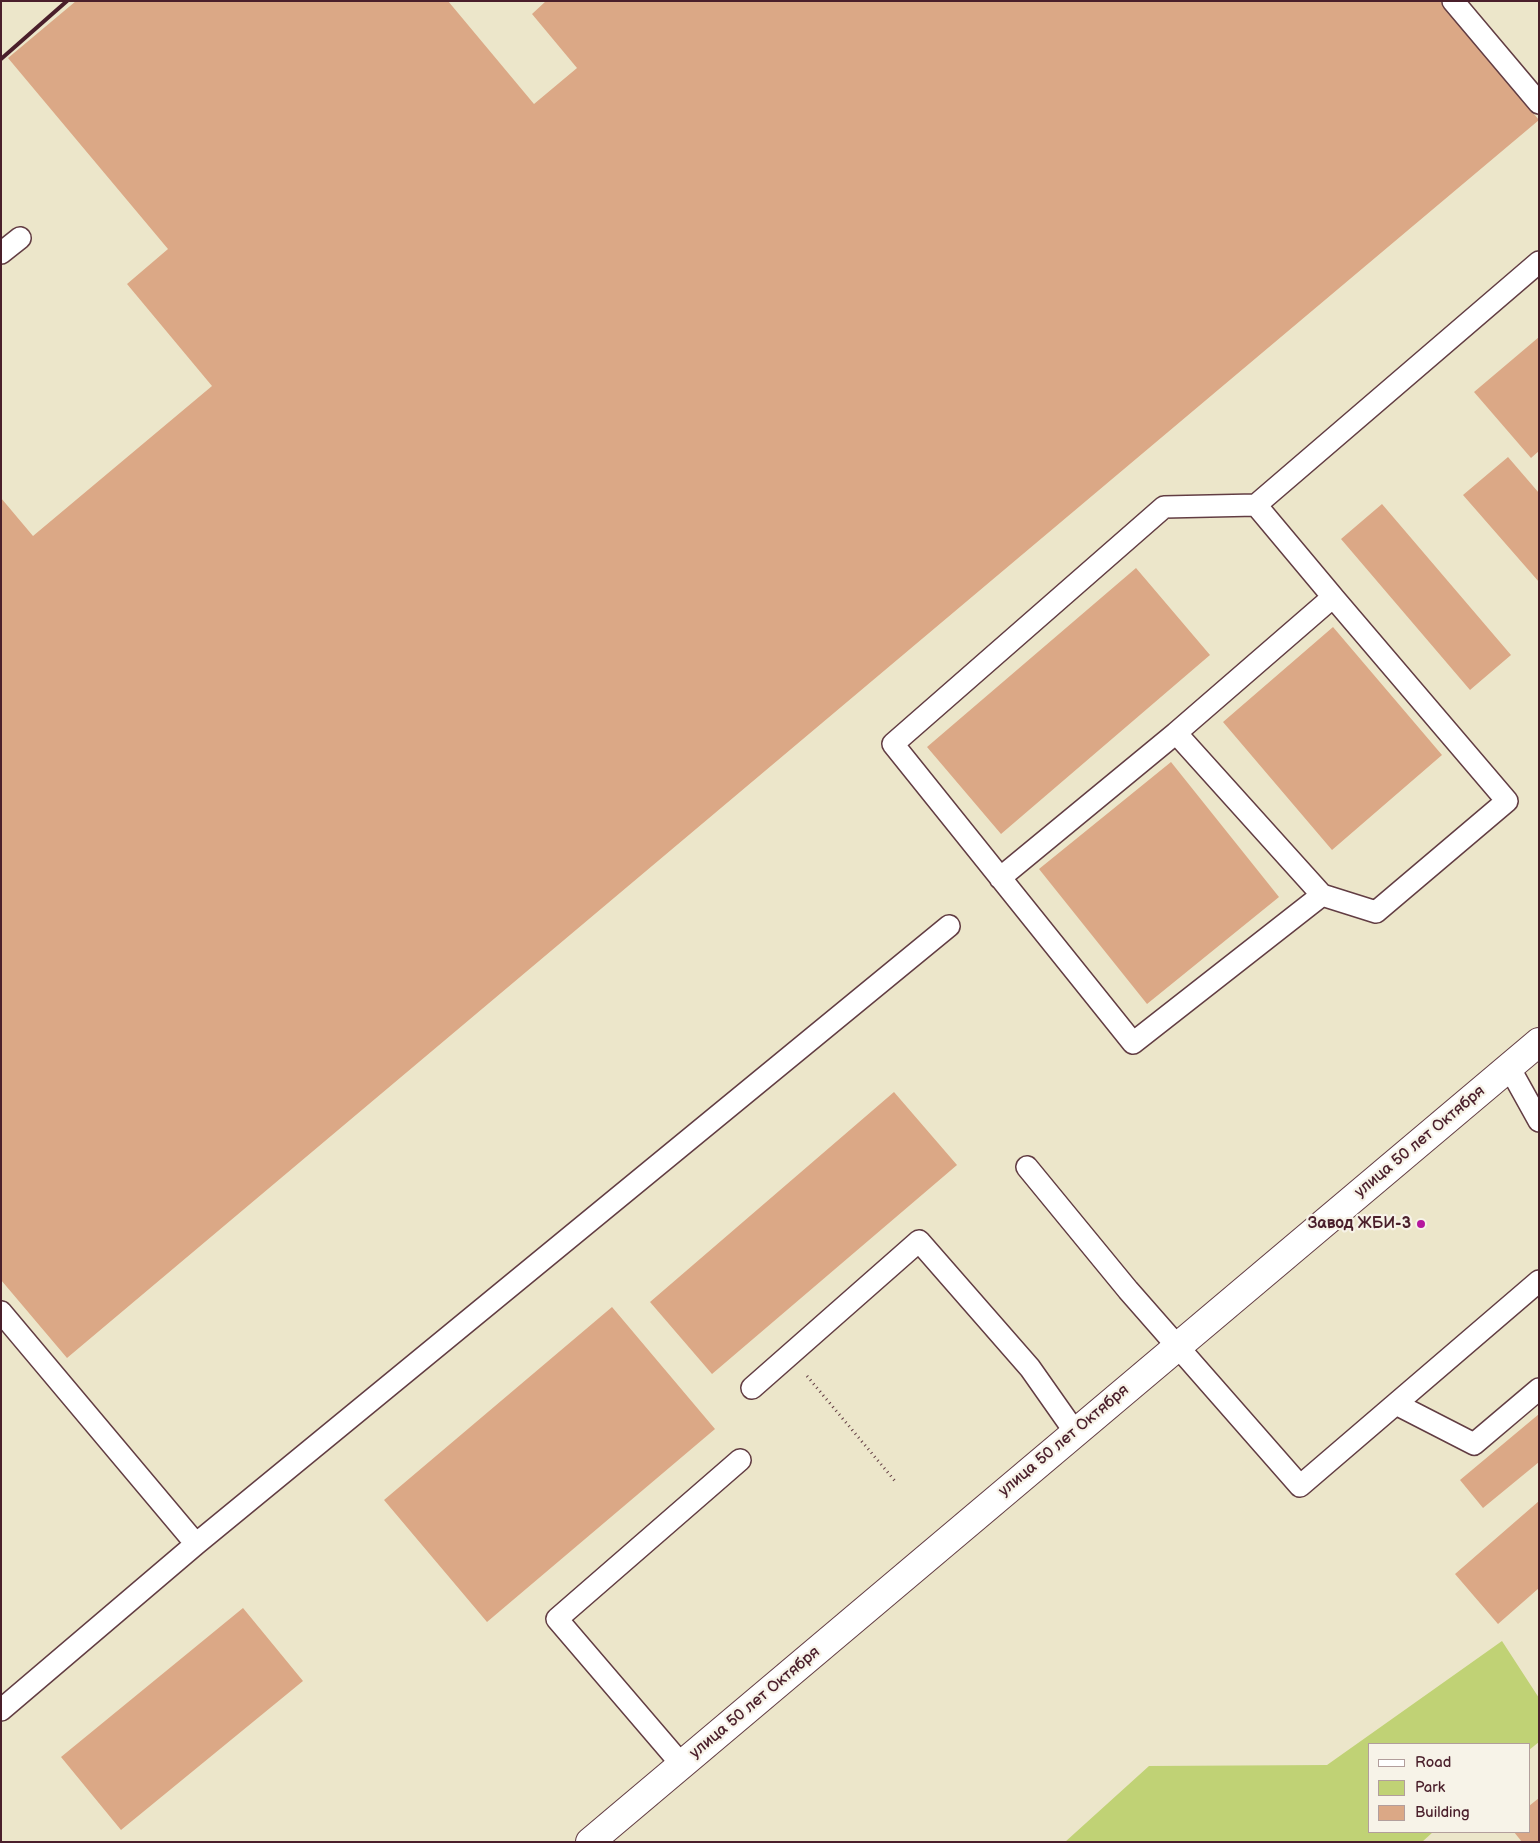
<!DOCTYPE html>
<html>
<head>
<meta charset="utf-8">
<style>
  body { margin:0 }
  #map { position:relative; width:1540px; height:1843px; overflow:hidden; background:#ece6ca; font-family:"Balsamiq Sans",sans-serif }
  canvas { display:block }
  .frame { position:absolute; inset:0; border:2px solid #4a1f2b; pointer-events:none }
  .legend { position:absolute; left:1368px; top:1743px; width:162px; height:90px; box-sizing:border-box; background:#f7f3e8; border:1px solid #b29e9c; margin:0; padding:6px 9px; list-style:none; font-size:15px; color:#4a1f2b }
  .legend li { display:flex; align-items:center; gap:10px; height:25px }
  .legend b { width:25px; border:1px solid #b29e9c }
</style>
</head>
<body>
<div id="map">
<canvas width="1540" height="1843"></canvas>
<div class="frame"></div>
<ul class="legend">
<li><b style="height:6px;background:#fff"></b>Road</li>
<li><b style="height:14px;background:#c0d275"></b>Park</li>
<li><b style="height:14px;background:#dba886"></b>Building</li>
</ul>
</div>
<script>
const c = document.querySelector('canvas').getContext('2d');
c.lineJoin = 'round';
function fill(path, color) {
  c.fillStyle = color;
  c.fill(path, 'evenodd');
}
function shape(rows) {
  const path = new Path2D();
  for (const r of rows) {
    path.moveTo(r[0], r[1]);
    for (let i = 2; i < r.length; i += 2) path.lineTo(r[i], r[i + 1]);
  }
  return path;
}
function trace(path, color, width, dash) {
  c.strokeStyle = color;
  c.lineWidth = width;
  c.lineCap = dash ? 'butt' : 'round';
  c.setLineDash(dash || []);
  c.stroke(path);
}
function write(font, color, halo, rows, align = 'center') {
  c.font = font + ' "Balsamiq Sans",sans-serif';
  c.lineWidth = 4.5;
  c.setLineDash([]);
  c.textBaseline = 'middle';
  c.strokeStyle = halo;
  c.fillStyle = color;
  for (const [text, x, y, turn = 0] of rows) {
    c.save();
    c.translate(x, y);
    c.rotate((+turn || 0) * Math.PI / 180);
    c.textAlign = isNaN(turn) ? turn : align;
    if (halo) c.strokeText(text, 0, 0);
    c.fillText(text, 0, 0);
    c.restore();
  }
}
fill(shape([
  [1502,1641,1539,1698,1539,1742,1529,1750,1529,1744,1369,1744,1369,1832,1433,1832,1422,1842,1065,1842,1149,1766,1327,1765]
]), '#c0d275');
fill(shape([
  [76,1,448,1,534,104,577,68,532,14,546,1,1440,1,1539,120,67,1358,1,1280,1,498,33,536,212,386,127,284,168,249,8,58],
  [1539,337,1539,451,1531,458,1474,392],
  [1508,457,1539,493,1539,582,1463,495],
  [1382,504,1511,655,1470,690,1341,539],
  [1136,568,1210,655,1001,834,927,747],
  [1333,627,1442,755,1332,850,1223,722],
  [1171,762,1279,897,1147,1004,1039,869],
  [894,1092,957,1165,712,1374,650,1302],
  [612,1307,715,1429,487,1622,384,1500],
  [1539,1414,1539,1462,1483,1508,1460,1480],
  [1539,1501,1539,1588,1498,1624,1455,1574],
  [243,1608,303,1681,121,1830,61,1757],
  [1539,1798,1539,1842,1522,1842,1514,1832,1529,1832,1529,1806]
]), '#dba886');
const service = shape([
  [1453,1,1539,103],
  [1,253,20,238],
  [1256,505,1333,597,1176,733,1322,895,1133,1043,893,744,1164,507,1256,505,1539,262],
  [1000,878,1176,733],
  [1322,895,1376,912,1507,801,1333,597],
  [1509,1067,1539,1121],
  [1027,1167,1128,1290,1300,1486,1539,1281],
  [1,1312,196,1544],
  [752,1388,919,1241,1030,1368,1075,1432],
  [1396,1404,1474,1444,1539,1389],
  [1,1710,196,1544,949,926],
  [682,1765,557,1619,740,1460]
]);
const secondary = shape([
  [590,1842,1539,1042]
]);
trace(service, '#623d43', 24);
trace(secondary, '#623d43', 30);
trace(shape([
  [807,1376,895,1481]
]), '#623d43', 3, [1, 4]);
trace(service, '#fff', 21);
trace(secondary, '#fff', 28);
trace(shape([
  [1,59,67,1]
]), '#4a1f2b', 4);
for (const [x, y, r, color] of [
  [1421,1224,5,"#b5179e"]
]) {
  const dot = new Path2D();
  dot.arc(x, y, r, 0, 2 * Math.PI);
  c.fillStyle = color;
  c.fill(dot);
  trace(dot, '#f7f3e8', 2);
}
write('16px', '#4a1f2b', '#f7f3e8', [
  ["улица 50 лет Октября",1420,1142,-40],
  ["улица 50 лет Октября",1064,1441,-40],
  ["улица 50 лет Октября",755,1703,-40]
]);
write('bold 16px', '#4a1f2b', '#f7f3e8', [
  ["Завод ЖБИ-3",1411,1224]
], 'right');
</script>
</body>
</html>
